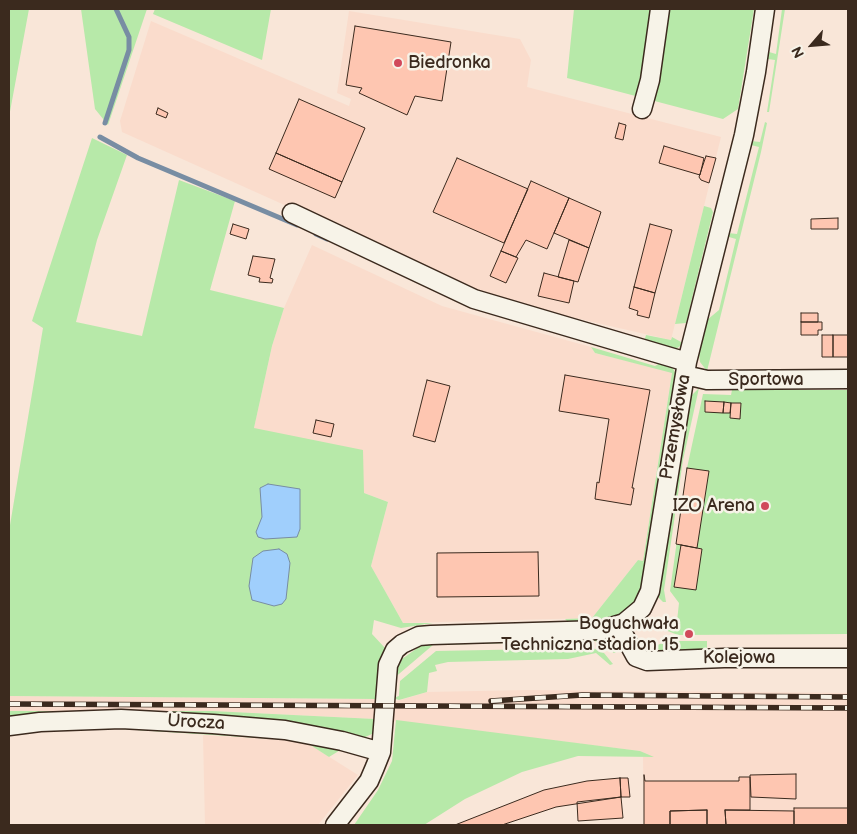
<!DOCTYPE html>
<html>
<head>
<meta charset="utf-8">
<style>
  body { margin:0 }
  #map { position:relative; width:857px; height:834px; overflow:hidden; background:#f9e6d8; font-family:"Balsamiq Sans",sans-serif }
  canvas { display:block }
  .frame { position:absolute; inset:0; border:10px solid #3b2a1e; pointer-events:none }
  .north { position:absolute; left:787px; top:20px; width:50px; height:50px; -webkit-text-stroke:4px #f7f3e8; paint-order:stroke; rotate:243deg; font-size:14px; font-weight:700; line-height:20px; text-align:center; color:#3b2a1e }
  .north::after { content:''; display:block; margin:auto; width:18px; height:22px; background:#3b2a1e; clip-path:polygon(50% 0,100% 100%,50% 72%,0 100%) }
</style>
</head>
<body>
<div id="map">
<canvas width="857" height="834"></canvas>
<div class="frame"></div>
<div class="north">N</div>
</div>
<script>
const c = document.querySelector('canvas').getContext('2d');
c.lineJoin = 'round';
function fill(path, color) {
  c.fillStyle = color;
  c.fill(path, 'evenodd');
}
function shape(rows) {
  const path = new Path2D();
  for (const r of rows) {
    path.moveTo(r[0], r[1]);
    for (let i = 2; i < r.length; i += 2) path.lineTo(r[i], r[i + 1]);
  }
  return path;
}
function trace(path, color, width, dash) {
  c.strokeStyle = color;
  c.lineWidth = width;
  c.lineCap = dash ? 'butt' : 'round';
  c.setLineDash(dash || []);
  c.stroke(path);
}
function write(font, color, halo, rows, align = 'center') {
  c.font = font + ' "Balsamiq Sans",sans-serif';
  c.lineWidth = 5;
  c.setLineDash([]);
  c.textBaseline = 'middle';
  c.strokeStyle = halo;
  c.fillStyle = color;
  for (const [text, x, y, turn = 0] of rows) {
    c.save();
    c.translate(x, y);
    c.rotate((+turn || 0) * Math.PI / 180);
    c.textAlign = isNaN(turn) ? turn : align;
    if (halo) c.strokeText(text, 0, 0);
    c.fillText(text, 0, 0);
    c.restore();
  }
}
fill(shape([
  [349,11,520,39,531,60,527,87,721,137,671,340,554,313,478,292,122,132,120,121,151,21,349,106,351,99,337,93],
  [312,245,442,306,591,347,595,353,672,372,643,561,638,560,592,618,403,623,371,566,388,502,364,493,254,428,272,346,284,308],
  [528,690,848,693,848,825,644,825,643,757,652,757,640,751,375,719,212,711,9,711,9,696,376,699,397,701,427,692],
  [203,735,304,741,358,775,318,825,205,825]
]), '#fadccc');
fill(shape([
  [9,9,29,9,9,117],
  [81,9,147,9,108,125,95,109],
  [155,9,271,9,262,60,153,14],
  [574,9,754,9,738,109,723,119,567,78],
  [782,9,785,9,769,112,767,112,775,60,768,59,766,55,769,52,776,54],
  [765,122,767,123,761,152,707,371,700,362,699,354,707,320,719,310,736,239,729,237,728,233,737,234,759,147,751,145,751,141,760,142],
  [92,138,127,155,97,240,76,322,142,336,179,180,235,201,210,290,284,308,272,346,254,428,363,450,364,493,388,502,371,566,403,623,433,623,401,628,374,620,372,634,385,648,380,659,376,699,9,696,9,531,43,328,32,321],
  [704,206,711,208,713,212,686,323,675,324],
  [646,335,671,340,672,337,681,342,682,345,674,350,644,342],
  [591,347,655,366,662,362,671,365,677,376,643,585,634,603,615,617,598,621,569,623,565,619,592,618,638,560,643,561,672,373,595,353],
  [699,388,683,460,664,590,666,602,663,602,659,598,658,595,688,409,690,397],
  [732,390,848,390,848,634,678,635,665,630,665,622,677,621,679,603,670,591,687,468,703,394,731,395],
  [596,639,606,643,616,652,614,653,595,641,433,645,393,679,402,659,423,644],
  [668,641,707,641,707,649,703,651,662,651,652,647],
  [593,648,604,653,613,664,610,665,596,653,568,659,448,662,435,665,437,671,429,673,427,692,399,700,396,699,396,697,399,696,400,681,436,651],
  [9,711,212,711,375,719,375,725,374,733,361,739,9,720],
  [396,720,640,751,654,757,578,756,522,772,465,799,424,825,354,825,378,790,392,761],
  [121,728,292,736,333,745,342,749,329,757,304,741,121,729]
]), '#b7e9a9');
const water = shape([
  [268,484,300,489,300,529,297,537,265,539,258,537,256,532,262,517,260,488,268,484],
  [279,549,287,554,290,563,286,599,282,604,274,606,252,600,249,586,253,558,263,551,279,549]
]);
fill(water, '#a0cffc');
trace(water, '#788da3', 1);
trace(shape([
  [105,123,129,50,129,37,116,9],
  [100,137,138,158,297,225],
  [316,234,327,239]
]), '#788da3', 5);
const building = shape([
  [355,26,451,42,442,101,415,96,407,115,359,93,362,88,346,85,355,26],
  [299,99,365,128,342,182,276,153,299,99],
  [158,108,168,113,166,118,156,114,158,108],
  [619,123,626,125,623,140,615,138,619,123],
  [664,146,704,158,700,175,659,163,664,146],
  [276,153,342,182,335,198,269,169,276,153],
  [706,156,716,158,709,183,701,180,699,177,706,156],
  [457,158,528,189,504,243,433,212,457,158],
  [531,181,569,198,547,249,526,240,516,257,501,251,531,181],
  [569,198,601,212,589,248,554,233,569,198],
  [838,218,838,229,811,229,811,219,838,218],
  [233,224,249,229,246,239,230,234,233,224],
  [650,224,672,230,655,293,634,287,650,224],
  [569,240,589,248,578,282,558,277,569,240],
  [501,251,518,258,506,283,490,276,501,251],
  [253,256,275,259,270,278,273,279,272,283,259,282,260,278,248,275,253,256],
  [544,273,574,281,569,303,538,296,544,273],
  [634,287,655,293,649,318,637,315,638,311,629,308,634,287],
  [801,313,818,313,818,322,801,322,801,313],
  [801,322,822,322,822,330,818,330,818,335,801,335,801,322],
  [822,335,833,335,833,357,822,357,822,335],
  [833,335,848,335,848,357,833,357,833,335],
  [565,375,650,390,632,488,634,488,631,505,595,499,597,482,599,483,609,419,559,411,565,375],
  [427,380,450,386,435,442,413,436,427,380],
  [705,401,724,402,723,413,705,412,705,401],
  [724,402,731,403,730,413,723,413,724,402],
  [731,403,741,403,740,419,730,418,731,403],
  [316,420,334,424,331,437,313,433,316,420],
  [687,468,709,471,697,548,676,544,687,468],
  [681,545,702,549,696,590,674,587,681,545],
  [538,552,539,596,437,597,437,553,538,552],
  [796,774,796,799,751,797,750,775,796,774],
  [644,775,645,781,739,781,739,777,750,777,750,810,725,810,726,825,707,825,707,810,670,811,670,825,644,825,644,775],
  [620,778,621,797,556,807,502,825,455,825,544,790,587,781,620,778],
  [620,778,628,778,630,797,621,797,620,778],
  [621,797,623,818,578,821,577,802,621,797],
  [794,808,848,808,848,825,794,825,794,808],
  [707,810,707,825,670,825,670,811,707,810],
  [725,810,794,811,794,825,726,825,725,810]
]);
fill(building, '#fec6b1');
trace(building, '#3b2a1e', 1);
const minor = shape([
  [642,109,650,80,660,9],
  [292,213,474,299,687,362],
  [685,375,707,380,848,379],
  [619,626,636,657,647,661,724,658,848,658],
  [9,726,40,722,121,719,213,724,285,730,342,741,381,752],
  [335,825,369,781,375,767,381,752,388,665,395,650,402,644,419,636,431,635,601,630,624,623,642,608,650,591,687,362,744,135,756,72,765,9]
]);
trace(minor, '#3b2a1e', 21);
trace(minor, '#f7f3e8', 18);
const rail = shape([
  [491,701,582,695,848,697],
  [9,704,848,708]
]);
trace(rail, '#3b2a1e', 5.5);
trace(rail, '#f7f3e8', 4, [11]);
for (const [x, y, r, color] of [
  [398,63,5,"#d1495b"],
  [765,506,5,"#d1495b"],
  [689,634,5,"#d1495b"]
]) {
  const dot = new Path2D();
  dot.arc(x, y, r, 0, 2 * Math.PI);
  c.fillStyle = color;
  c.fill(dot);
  trace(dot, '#f7f3e8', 2);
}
write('18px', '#3b2a1e', '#f7f3e8', [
  ["Biedronka",408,63,"left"],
  ["IZO Arena",755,506],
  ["Boguchwała",679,624],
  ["Techniczna stadion 15",679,645]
], 'right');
write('18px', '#3b2a1e', '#f7f3e8', [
  ["Sportowa",766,380],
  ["Przemysłowa",676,427,-80],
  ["Kolejowa",739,658],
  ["Urocza",196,723,3]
]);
</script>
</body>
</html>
